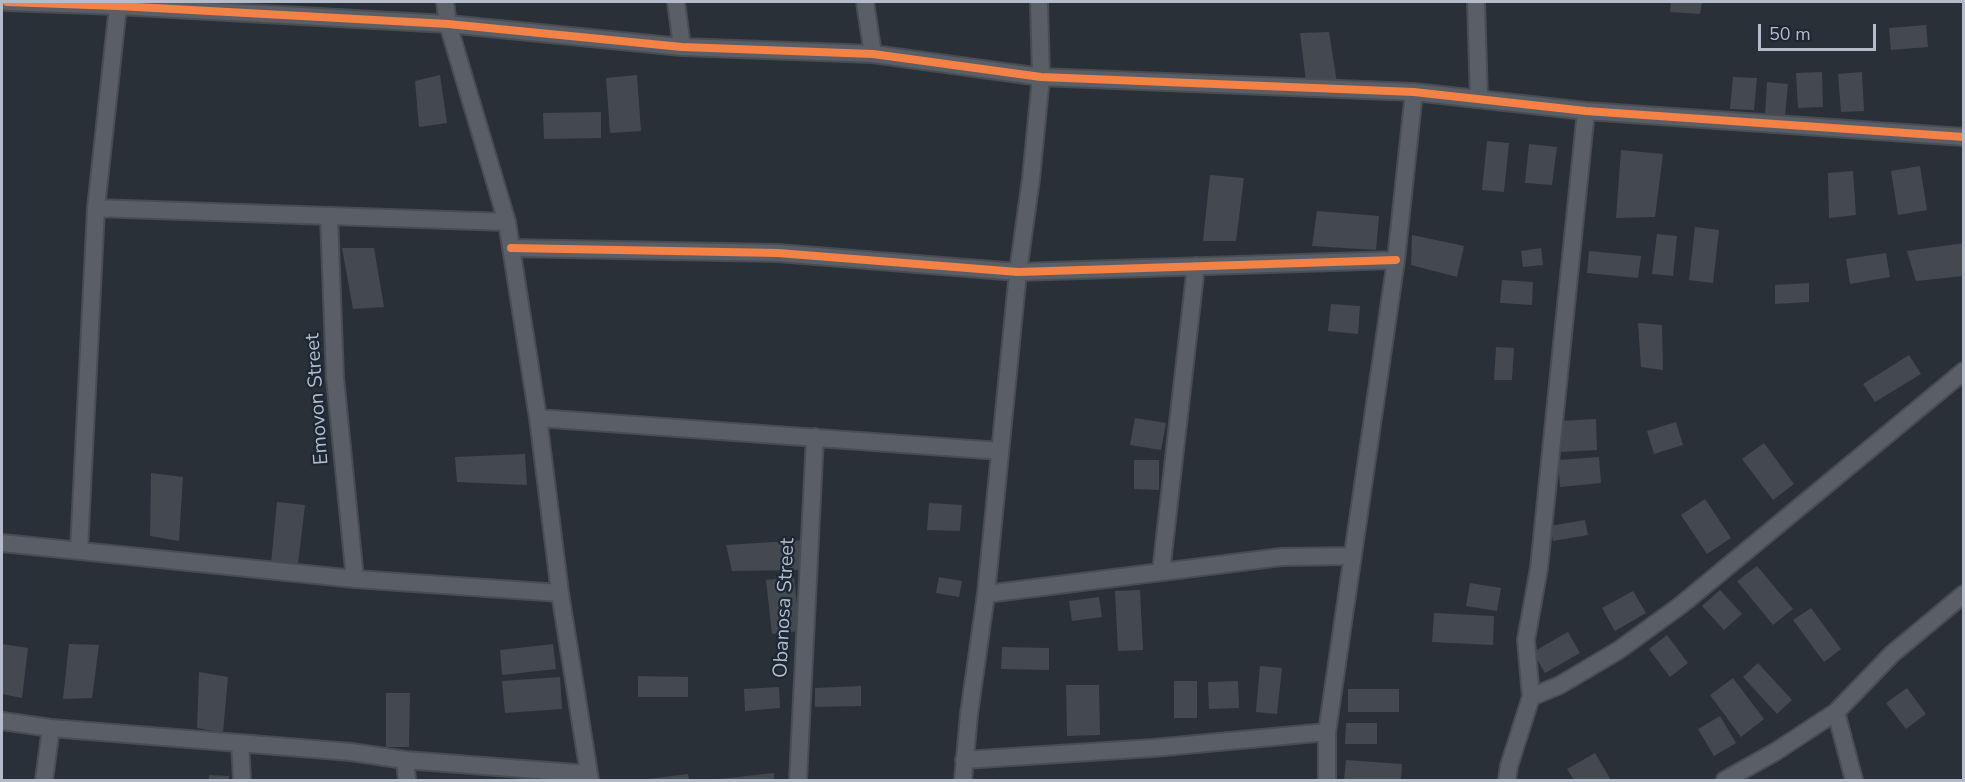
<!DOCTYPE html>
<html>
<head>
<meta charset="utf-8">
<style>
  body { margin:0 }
  #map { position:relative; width:1965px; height:782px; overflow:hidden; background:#2a3038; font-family:"Nunito Sans",sans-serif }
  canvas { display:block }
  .frame { position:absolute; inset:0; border:3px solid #b4bcc9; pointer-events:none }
  .scale { position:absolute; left:1758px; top:24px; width:118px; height:27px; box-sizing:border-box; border:3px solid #b4bcc9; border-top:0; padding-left:8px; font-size:18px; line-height:21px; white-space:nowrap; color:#b4bcc9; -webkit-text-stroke:4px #1d2633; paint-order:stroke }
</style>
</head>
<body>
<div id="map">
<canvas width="1965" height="782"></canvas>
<div class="frame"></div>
<div class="scale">50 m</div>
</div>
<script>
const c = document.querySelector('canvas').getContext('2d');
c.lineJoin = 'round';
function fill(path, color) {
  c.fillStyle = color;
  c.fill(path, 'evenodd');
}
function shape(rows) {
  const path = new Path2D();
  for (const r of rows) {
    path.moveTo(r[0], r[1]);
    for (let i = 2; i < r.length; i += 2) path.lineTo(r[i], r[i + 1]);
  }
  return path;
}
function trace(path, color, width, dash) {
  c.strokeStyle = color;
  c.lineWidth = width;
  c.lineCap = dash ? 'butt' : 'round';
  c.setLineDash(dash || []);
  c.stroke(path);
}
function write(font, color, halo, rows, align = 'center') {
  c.font = font + ' "Nunito Sans",sans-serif';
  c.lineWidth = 4.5;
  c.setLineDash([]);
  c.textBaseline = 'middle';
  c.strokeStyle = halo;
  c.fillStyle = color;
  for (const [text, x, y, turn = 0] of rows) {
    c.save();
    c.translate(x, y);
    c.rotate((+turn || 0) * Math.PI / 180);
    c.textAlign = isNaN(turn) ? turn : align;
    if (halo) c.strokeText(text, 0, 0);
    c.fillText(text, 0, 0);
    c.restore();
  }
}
fill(shape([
  [1671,2,1702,2,1700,14,1670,12],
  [1926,25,1928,47,1891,50,1889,28],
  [1329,32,1337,83,1306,82,1300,33],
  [1822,72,1823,107,1798,108,1796,73],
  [1862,72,1864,111,1841,112,1838,74],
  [440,75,447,123,419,127,415,81],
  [637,75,641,131,610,133,606,78],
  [1733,77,1757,78,1754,110,1730,109],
  [1767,82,1788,84,1785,117,1765,116],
  [601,112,601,138,544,139,543,113],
  [1487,141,1509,143,1504,192,1482,190],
  [1529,144,1557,147,1552,185,1525,183],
  [1621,150,1663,154,1655,217,1616,218],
  [1920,166,1927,210,1898,215,1891,171],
  [1853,171,1856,215,1829,218,1828,173],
  [1210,175,1244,178,1236,241,1203,241],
  [1317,211,1379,216,1376,250,1312,246],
  [1695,227,1719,230,1713,283,1689,280],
  [1657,234,1677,236,1673,276,1652,274],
  [1412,235,1464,246,1457,277,1411,265],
  [1964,243,1964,276,1916,281,1907,251],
  [342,248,374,248,384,307,353,309],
  [1541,248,1543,265,1523,267,1521,251],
  [1589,251,1641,256,1638,278,1587,273],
  [1886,253,1890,277,1850,284,1846,259],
  [1502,280,1533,282,1532,305,1500,303],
  [1809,283,1809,302,1775,304,1775,285],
  [1331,304,1360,306,1358,334,1328,331],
  [1638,323,1662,325,1663,370,1641,367],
  [1496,347,1514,348,1512,380,1494,380],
  [1909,355,1921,374,1875,402,1863,384],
  [1135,418,1166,423,1161,450,1130,445],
  [1596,419,1597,450,1560,452,1558,421],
  [1676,422,1683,445,1654,454,1647,431],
  [1764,443,1794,484,1773,500,1742,459],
  [525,454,527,485,457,482,455,457],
  [1599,457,1601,483,1560,487,1558,460],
  [1134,460,1159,460,1159,490,1134,489],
  [151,473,183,477,179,541,150,536],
  [1705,499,1731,538,1707,554,1681,515],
  [277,502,305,505,298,564,271,564],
  [929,503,962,505,960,531,927,530],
  [1585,520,1588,535,1553,541,1550,526],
  [805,540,803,570,732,571,726,545],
  [1757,566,1793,609,1773,625,1737,581],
  [794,577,800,631,772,634,766,580],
  [939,577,962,581,959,597,936,593],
  [1470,583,1501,588,1497,611,1466,606],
  [1140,590,1143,650,1118,651,1115,591],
  [1720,590,1742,614,1724,630,1702,606],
  [1633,591,1646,613,1615,631,1602,608],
  [1099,597,1102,617,1072,621,1069,601],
  [1811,608,1841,649,1824,662,1793,620],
  [1434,613,1494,616,1493,645,1432,642],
  [1568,632,1580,653,1545,673,1533,652],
  [1667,635,1688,663,1670,677,1649,649],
  [2,644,28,648,22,698,2,694],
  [69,644,99,645,92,698,63,699],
  [553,644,556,669,502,675,500,650],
  [1002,647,1049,648,1049,670,1001,669],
  [1758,663,1792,700,1777,714,1743,677],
  [1260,666,1282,668,1277,714,1256,712],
  [199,672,228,677,223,733,197,728],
  [638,676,688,677,688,697,638,697],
  [560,677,562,709,505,713,502,681],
  [1733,678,1764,719,1741,737,1710,695],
  [1174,681,1197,681,1197,718,1174,718],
  [1238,681,1239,708,1209,709,1208,682],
  [1066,685,1099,685,1100,735,1067,736],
  [861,686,861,706,815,707,815,688],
  [779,687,780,708,745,711,744,689],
  [1907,688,1926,714,1906,729,1886,703],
  [1348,689,1399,689,1399,712,1348,712],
  [386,693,410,693,409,747,386,747],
  [1720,716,1736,743,1714,756,1698,729],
  [1346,723,1377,723,1377,744,1345,744],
  [1595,753,1611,780,1574,780,1567,769],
  [1346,760,1402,764,1401,780,1344,780],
  [774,773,774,780,718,780,718,779],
  [688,774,689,780,648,780,648,779],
  [209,775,229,776,229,780,209,780]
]), '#444950');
const minor = shape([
  [7,2,118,6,448,24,682,47,873,54,1041,77,1414,92,1586,111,1964,137],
  [445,2,448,24,507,222,538,418,560,593,590,780],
  [676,2,682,47],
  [865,2,873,54],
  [1476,2,1479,99],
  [96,208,507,222],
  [329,216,335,378,355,579],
  [511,248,778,253,1018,272,1396,260],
  [538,418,1000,451],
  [2,543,355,579,560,593],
  [79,550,96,208,118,6],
  [1161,572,1196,266],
  [986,594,1281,557,1351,556],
  [1531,697,1526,640,1539,568,1586,111],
  [1836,712,1854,780],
  [2,721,51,728,351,752,405,760,589,774],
  [240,743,242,780],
  [405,760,407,780],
  [964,760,1153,748,1327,732],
  [44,780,51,728],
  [798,780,815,437],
  [963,780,969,714,986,594,1018,272,1031,179,1041,77,1039,2],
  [1327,780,1327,732,1396,260,1414,92],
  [1507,780,1509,766,1531,697,1560,685,1619,650,1681,605,1964,371],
  [1725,780,1775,752,1836,712,1892,654,1964,594]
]);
trace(minor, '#484c53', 20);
trace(minor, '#5a5e66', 16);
trace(shape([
  [7,2,118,6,448,24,682,47,873,54,1041,77,1414,92,1586,111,1964,137],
  [511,248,778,253,1018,272,1396,260]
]), '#f48246', 8);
write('20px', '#b4bcc9', '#1d2633', [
  ["Emovon Street",318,399,-94],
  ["Obanosa Street",785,608,-87]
]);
</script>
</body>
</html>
